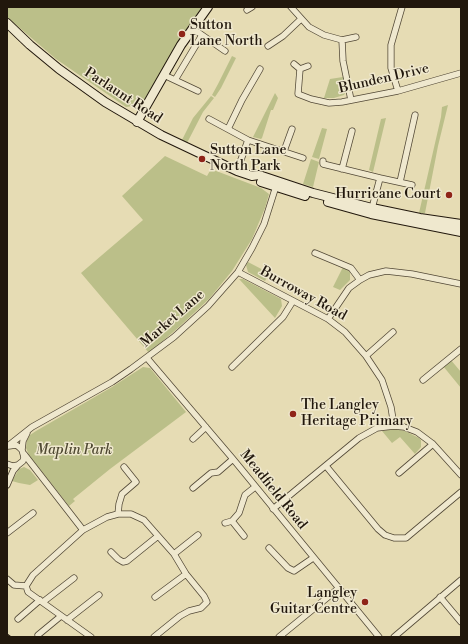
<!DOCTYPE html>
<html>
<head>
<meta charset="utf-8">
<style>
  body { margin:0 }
  #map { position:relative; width:468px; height:644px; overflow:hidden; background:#e6dcb4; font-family:"Libre Bodoni",serif }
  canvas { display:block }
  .frame { position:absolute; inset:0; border:8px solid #21170c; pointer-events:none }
</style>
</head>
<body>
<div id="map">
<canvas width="468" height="644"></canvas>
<div class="frame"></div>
</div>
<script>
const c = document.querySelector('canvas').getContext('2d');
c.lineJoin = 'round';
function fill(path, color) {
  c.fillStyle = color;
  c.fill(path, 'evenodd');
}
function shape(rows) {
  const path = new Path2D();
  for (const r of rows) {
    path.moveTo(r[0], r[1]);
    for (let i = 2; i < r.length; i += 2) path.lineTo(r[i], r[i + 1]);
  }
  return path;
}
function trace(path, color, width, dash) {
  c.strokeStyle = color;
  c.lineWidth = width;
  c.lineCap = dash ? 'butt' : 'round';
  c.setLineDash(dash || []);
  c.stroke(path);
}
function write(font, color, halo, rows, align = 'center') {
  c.font = font + ' "Libre Bodoni",serif';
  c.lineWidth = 3;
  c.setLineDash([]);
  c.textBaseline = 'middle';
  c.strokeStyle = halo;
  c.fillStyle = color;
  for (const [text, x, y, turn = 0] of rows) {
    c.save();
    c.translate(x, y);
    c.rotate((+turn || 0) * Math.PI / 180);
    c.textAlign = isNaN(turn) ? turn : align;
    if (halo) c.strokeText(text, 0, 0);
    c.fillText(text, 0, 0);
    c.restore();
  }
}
fill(shape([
  [7,7,202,7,190,24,141,105,126,107,56,59,7,17],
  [232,56,236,58,221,88,215,97,212,95,218,84],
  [343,77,346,92,344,95,334,98,324,98,330,79],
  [275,93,278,98,273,110,271,110,262,138,261,139,253,137],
  [211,96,214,98,203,112,187,143,182,140,193,118],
  [448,105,438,146,425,213,419,213,441,117,442,107],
  [386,118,373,172,369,170,381,119],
  [322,128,327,129,319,159,312,157],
  [165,156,207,176,211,169,261,188,269,194,265,208,252,239,232,271,209,299,179,327,149,353,81,273,143,220,122,196],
  [311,159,319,162,313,187,303,184],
  [248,262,269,273,265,281,248,272,246,265],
  [343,267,350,272,350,280,340,290,333,287],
  [239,279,243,279,281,299,282,306,275,318],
  [450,359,461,372,461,388,443,366],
  [143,367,150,368,186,412,110,469,73,499,75,501,69,506,29,455,26,448,27,440,30,435,36,431,112,387],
  [395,429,405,431,419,438,421,440,421,447,415,454,400,437,392,443,382,431],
  [24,467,30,470,38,480,30,485,19,483,12,481,19,469]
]), '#bbbf89');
const street = shape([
  [291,7,309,27,324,35,342,40,343,61,351,100],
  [247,10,252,7],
  [192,28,225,51],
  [342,40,356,37],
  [268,46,283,36,301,19],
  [294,64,300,69,298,94,311,99,329,103,342,102,398,91,461,73],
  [300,69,308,66],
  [164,75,198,91],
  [175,80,202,35],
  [398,91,391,68,391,45,402,7],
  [209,119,248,140],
  [228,129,242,100,260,69],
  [284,151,292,129],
  [323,161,323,164,380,178],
  [342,169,352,131],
  [237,171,248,140,303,158],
  [400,182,415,115],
  [371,212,380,178,412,185],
  [315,253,351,268,360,280],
  [238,272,328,319,345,332,366,356,382,380,391,407,394,426],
  [328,319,349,288,360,280,369,275,386,271,412,274,461,284],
  [366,356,393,332],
  [147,358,233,459,379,637],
  [232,367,283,317,293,301],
  [423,380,461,349],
  [193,439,206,427],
  [8,446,32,427,112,382,131,369,174,337,208,306,238,272,252,248,264,224,277,183],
  [22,450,23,441,27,433],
  [24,454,83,530],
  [7,464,13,466,18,465,23,461,24,457,22,450,19,447,16,445,9,446],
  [326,466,378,529,385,535,394,538,406,538,461,492],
  [399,473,433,444],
  [7,485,13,471,18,465],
  [193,488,211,473,218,472,233,459],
  [273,509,359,438,377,428,394,426,404,427,417,432,433,444,461,475],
  [118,514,119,504,122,494,136,482,124,467],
  [232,521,244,536],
  [225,523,232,521,239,513,245,495,255,487],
  [7,533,33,513],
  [269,548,288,568,294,571,313,558],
  [111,552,118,559,123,562,127,561,158,536],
  [174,554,198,535],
  [7,579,14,585,26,586],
  [155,597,186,574],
  [440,597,461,622],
  [43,602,74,578],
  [18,619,40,600],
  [67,620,99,595],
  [38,635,61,616],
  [91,637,28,592,26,586,33,575,83,530,107,517,118,514,131,514,144,520,174,554,186,574,204,596,207,602,201,608,189,611,180,616,154,637],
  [279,637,339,588],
  [394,637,461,580]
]);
const secondary = shape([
  [7,23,30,45,59,69,105,102,161,135,237,171,252,176,259,175,313,193,372,208,420,218,461,224],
  [137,122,181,45,208,7],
  [261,182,305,196],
  [328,202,371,214,461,232]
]);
trace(street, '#524836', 7);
trace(secondary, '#21170c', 10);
trace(street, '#efe8ce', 5.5);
trace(secondary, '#efe8ce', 8);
trace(shape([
  [7,634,11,637]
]), '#21170c', 1.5, [7, 7]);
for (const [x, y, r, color] of [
  [182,34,4,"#8f2418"],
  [202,159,4,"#8f2418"],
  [449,195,4,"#8f2418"],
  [293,414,4,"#8f2418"],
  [365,602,4,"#8f2418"]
]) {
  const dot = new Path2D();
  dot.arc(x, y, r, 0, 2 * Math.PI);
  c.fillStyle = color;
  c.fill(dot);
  trace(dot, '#efe8ce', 1.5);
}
write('14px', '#21170c', '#efe8ce', [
  ["Sutton",190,26],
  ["Lane North",190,42],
  ["Sutton Lane",210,151],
  ["North Park",210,167],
  ["Hurricane Court",441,195,"right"],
  ["The Langley",301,406],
  ["Heritage Primary",301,422],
  ["Langley",357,594,"right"],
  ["Guitar Centre",357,610,"right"]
], 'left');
write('14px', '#21170c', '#efe8ce', [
  ["Blunden Drive",384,79,-13],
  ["Parlaunt Road",123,96,33],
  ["Burroway Road",303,294,29],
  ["Market Lane",173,319,-41],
  ["Meadfield Road",273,490,51]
]);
write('italic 14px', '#4f4932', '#efe8ce', [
  ["Maplin Park",74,451]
]);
</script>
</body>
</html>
